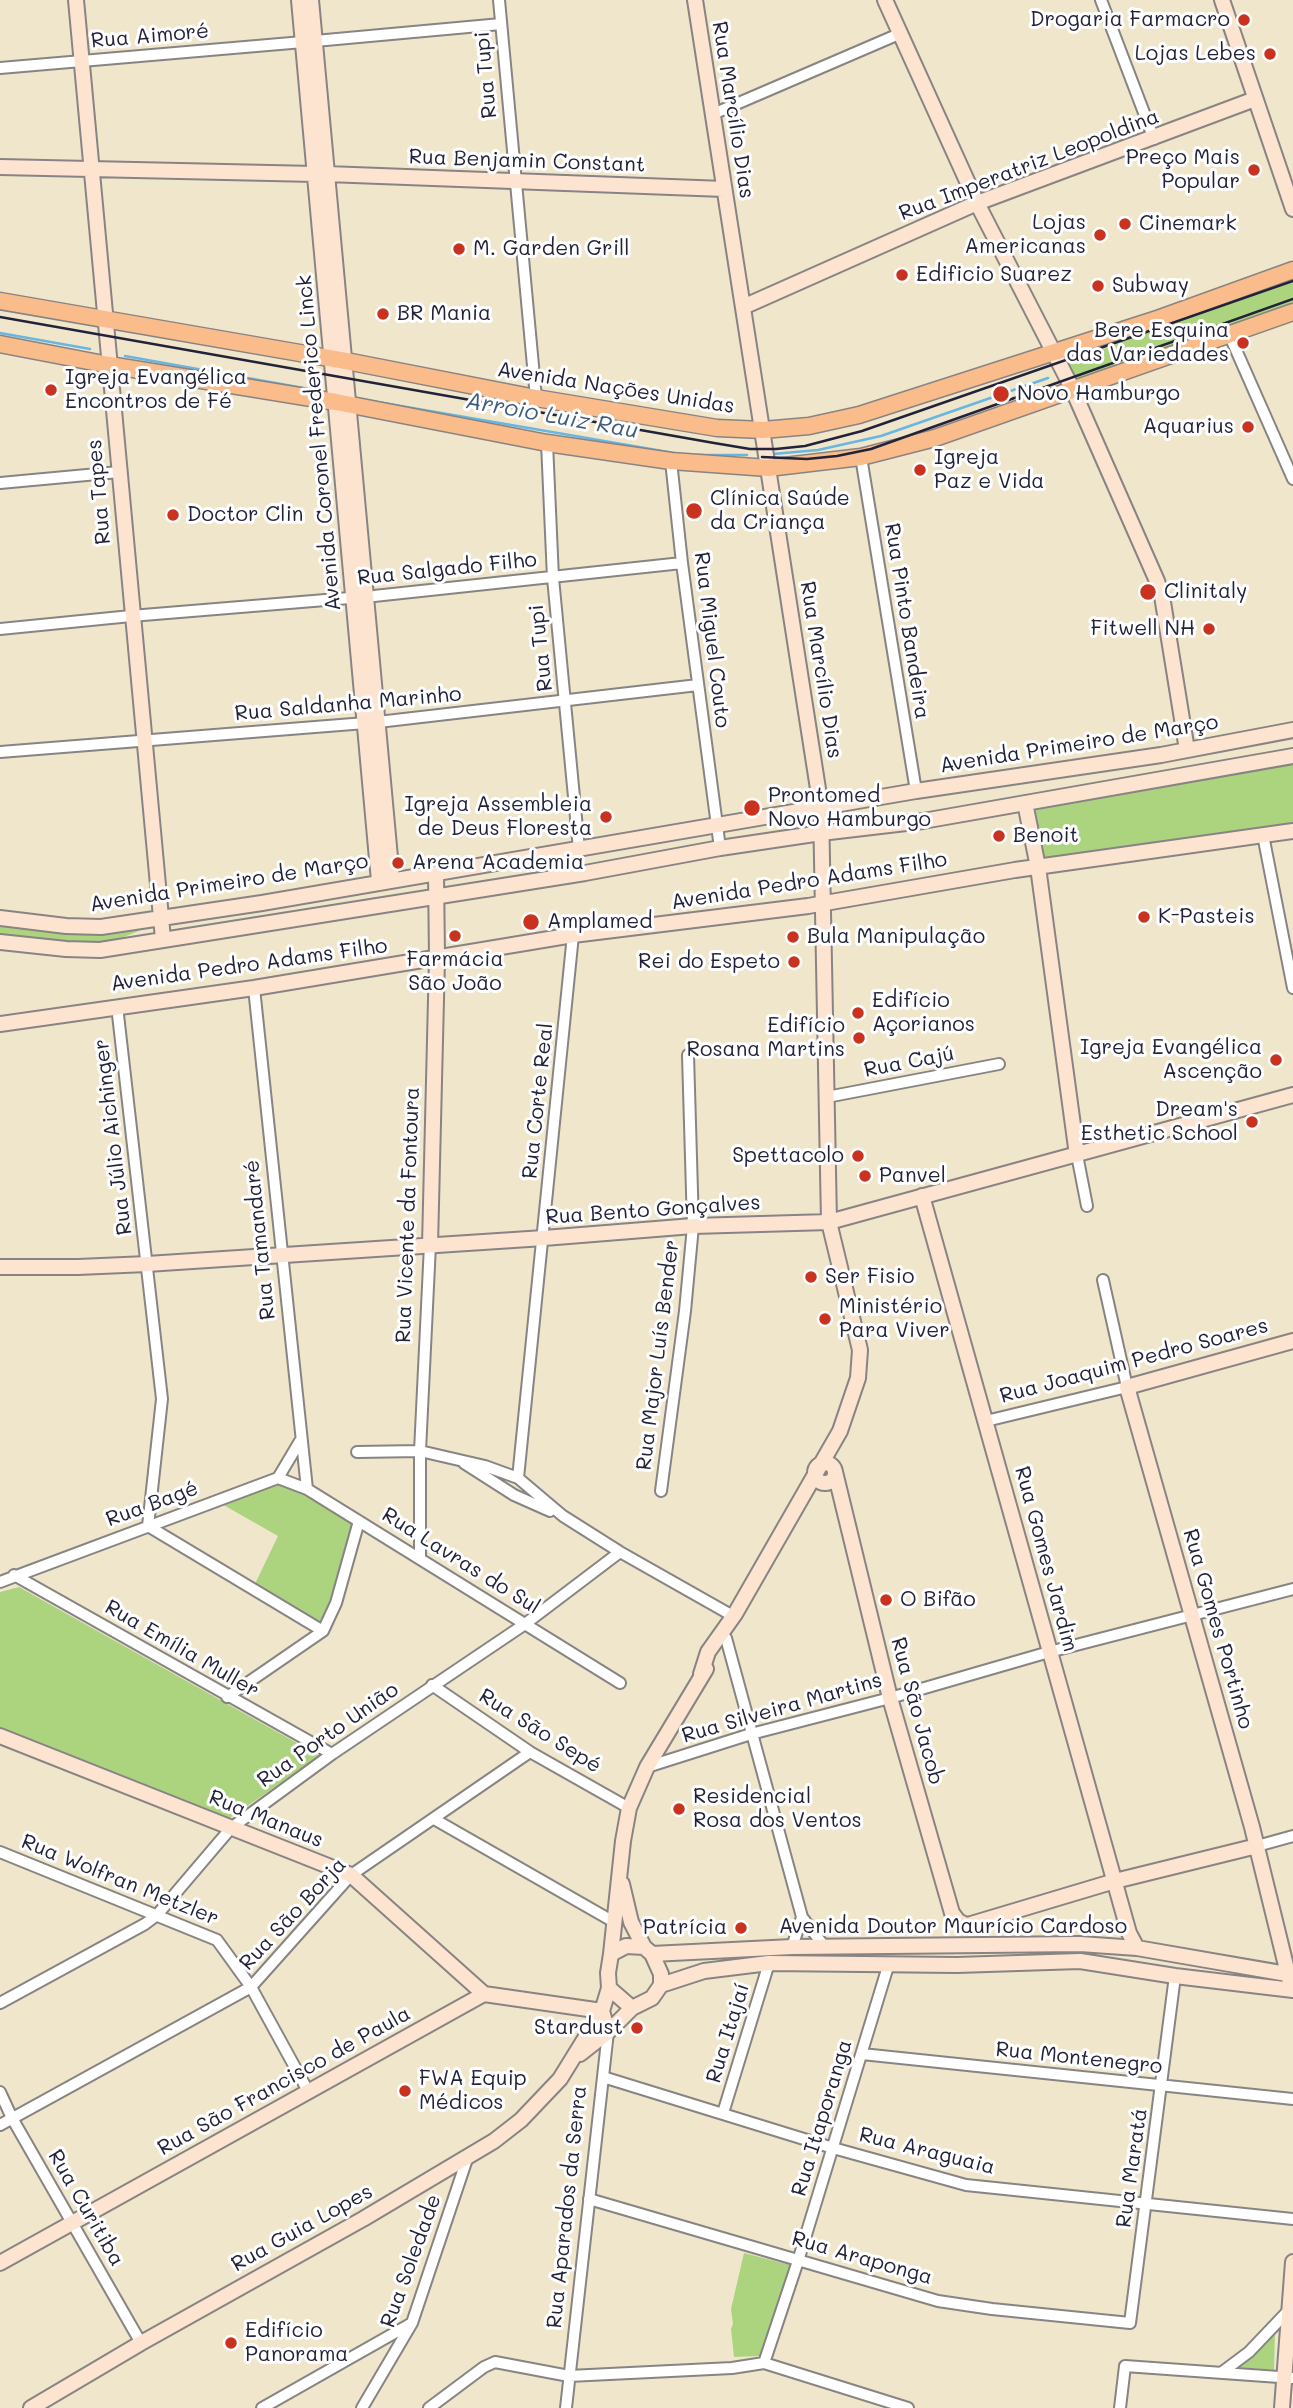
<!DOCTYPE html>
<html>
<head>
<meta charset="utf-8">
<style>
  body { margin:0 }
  canvas { display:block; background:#efe6cb }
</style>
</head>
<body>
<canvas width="1293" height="2408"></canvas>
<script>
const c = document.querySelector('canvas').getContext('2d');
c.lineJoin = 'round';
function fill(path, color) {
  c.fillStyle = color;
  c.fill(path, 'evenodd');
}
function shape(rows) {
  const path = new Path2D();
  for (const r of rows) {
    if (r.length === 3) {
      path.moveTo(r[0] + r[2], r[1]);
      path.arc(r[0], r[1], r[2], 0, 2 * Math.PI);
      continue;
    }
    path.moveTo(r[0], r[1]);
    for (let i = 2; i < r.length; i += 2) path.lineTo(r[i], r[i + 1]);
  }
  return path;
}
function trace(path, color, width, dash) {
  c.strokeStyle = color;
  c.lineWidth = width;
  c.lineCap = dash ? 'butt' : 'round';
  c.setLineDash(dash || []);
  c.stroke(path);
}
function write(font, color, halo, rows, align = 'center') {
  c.font = font + ' Mali,sans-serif';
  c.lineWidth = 6;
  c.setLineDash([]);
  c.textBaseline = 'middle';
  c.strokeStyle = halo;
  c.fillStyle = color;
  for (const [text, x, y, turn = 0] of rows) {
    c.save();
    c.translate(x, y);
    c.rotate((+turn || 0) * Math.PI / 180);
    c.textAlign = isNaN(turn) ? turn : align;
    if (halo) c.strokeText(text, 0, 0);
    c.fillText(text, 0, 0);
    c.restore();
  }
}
fill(shape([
  [1293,276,1293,307,1071,382,1062,365],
  [1293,760,1293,825,1040,864,1031,809],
  [0,923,104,933,141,930,112,942,72,943,27,940,0,935],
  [277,1482,306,1493,355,1523,333,1601,322,1626,254,1586,278,1536,220,1503],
  [19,1587,320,1756,227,1820,0,1730,0,1592],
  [744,2253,790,2265,760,2356,734,2357,731,2329,733,2324,731,2309],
  [1275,2333,1274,2370,1235,2367]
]), '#acd47f');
trace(shape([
  [0,333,90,349],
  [125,356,320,391],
  [360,399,674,453],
  [773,454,818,450,881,436,1048,378],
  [695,455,747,455]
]), '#68b6e2', 2.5);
const street = shape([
  [499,0,536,398],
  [1101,0,1154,139],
  [315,41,501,24],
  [0,68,303,42],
  [713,114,899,34],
  [1229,334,1293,479],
  [547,443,553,578,579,849],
  [861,457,916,791],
  [671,461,682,563,720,848],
  [0,483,119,472],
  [0,629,131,616,374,596,682,563],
  [0,752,378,722,698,685],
  [1263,835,1293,988],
  [254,988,307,1489],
  [117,1006,162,1399,148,1526,323,1631],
  [827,1097,999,1064],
  [1077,1155,1087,1206],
  [986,1421,1127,1387,1103,1280],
  [357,1452,420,1451,485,1466,518,1478,563,1516,620,1552,733,1616],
  [464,1463,514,1495,550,1511],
  [278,1478,307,1489,620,1683],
  [518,1478,573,935],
  [661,1491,685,1311,693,1226,688,1055],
  [420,1557,420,1451,430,1245],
  [14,1575,332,1754],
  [0,1582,278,1478,300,1441],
  [726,1638,802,1917,824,1946],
  [432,1685,530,1752,629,1808],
  [227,1697,323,1631,336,1603,359,1521],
  [647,1767,751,1734,890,1698,1049,1652,1293,1589],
  [434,1819,614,1922],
  [1257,1846,1293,1836],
  [0,1852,217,1940,251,1987,308,2091],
  [792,1947,802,1917],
  [0,2003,145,1924,157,1915,231,1828,332,1754,525,1624,620,1552],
  [862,2054,1293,2099],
  [603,2077,833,2148,966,2185,1293,2219],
  [0,2092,12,2118,141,2343],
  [723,2113,769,1963],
  [0,2125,251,1987,351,1875,530,1752],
  [589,2199,938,2301,992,2309,1130,2323,1175,1976],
  [764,2363,798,2261,889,1963],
  [1221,2373,1249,2352,1289,2310],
  [262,2408,412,2323],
  [362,2408,412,2323,467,2159],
  [429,2408,484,2367,495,2362,569,2376,732,2368,764,2363,908,2408],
  [566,2408,608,2032],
  [1120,2408,1125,2366,1293,2378]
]);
const secondary = shape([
  [76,0,163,939],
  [299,0,379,881],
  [311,0,392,879],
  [695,0,821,808,829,1222,860,1350,858,1378,840,1431,735,1614,708,1652,701,1674],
  [885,0,977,203,1072,388,1157,581,1162,596,1187,750],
  [1222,0,1293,209],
  [0,167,315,174,322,169,327,174,724,189],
  [743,307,977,203,1255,99],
  [1025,803,1038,867,1077,1155],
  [0,918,66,926,101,927,262,903,916,791,1161,755,1293,730],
  [0,942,66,949,100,950,585,873,720,848,821,833,923,821,1293,756],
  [0,1024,254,988,573,935,808,906,1015,870,1293,831],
  [922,1196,1129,1933,1137,1948],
  [430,1245,437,958,436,874],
  [0,1267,78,1267,147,1264,544,1238,693,1226,829,1222,1293,1095],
  [825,1473,10],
  [835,1472,890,1698,952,1913,958,1921,966,1925,971,1924,1115,1881,1257,1846],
  [0,1736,351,1875,484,1994],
  [622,1884,631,1922,644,1947],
  [626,1946,644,1947,652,1954,661,1974,661,1985,652,1998,632,2008,609,1988,608,1973,611,1954,626,1946],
  [611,1954,623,1841,629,1808,647,1767,706,1669],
  [652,1954,792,1947,1080,1944,1137,1948,1293,1975],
  [661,1985,704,1971,769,1963,957,1965,1080,1961,1175,1976,1293,1990],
  [1292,1990,1252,1827,1127,1387,1293,1341],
  [580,2054,608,2032,632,2008],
  [0,2263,484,1994,602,2011,608,2032],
  [31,2408,141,2343,363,2219,494,2141,521,2120,560,2079,602,2011,609,1988],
  [1282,2408,1293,2262]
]);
const primary = shape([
  [0,301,346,361,536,398,717,428,763,430,809,426,859,415,1160,318,1293,270],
  [0,344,109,365,336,402,547,443,671,461,768,468,861,457,935,438,1293,312]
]);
trace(street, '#888483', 14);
trace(secondary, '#888483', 18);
trace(primary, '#888483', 19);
trace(street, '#fff', 10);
trace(secondary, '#fde4d1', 14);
trace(primary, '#fabc8b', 16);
trace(shape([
  [0,317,714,443,750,449,776,449,805,446,862,431,1293,281],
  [762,457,807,459,837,456,871,449,1293,299]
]), '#22223b', 2.5);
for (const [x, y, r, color] of [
  [1244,20,7,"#c8321e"],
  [1270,54,7,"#c8321e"],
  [1254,170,7,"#c8321e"],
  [1125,224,7,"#c8321e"],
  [1100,235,7,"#c8321e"],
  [459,249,7,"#c8321e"],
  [902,275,7,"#c8321e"],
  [1098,286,7,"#c8321e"],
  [383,314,7,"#c8321e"],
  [1243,343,7,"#c8321e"],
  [51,390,7,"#c8321e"],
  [1001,394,9,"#c8321e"],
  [1248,427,7,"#c8321e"],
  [920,470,7,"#c8321e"],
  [694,511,9,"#c8321e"],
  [173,515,7,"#c8321e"],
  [1148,592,9,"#c8321e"],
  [1209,629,7,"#c8321e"],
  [752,808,9,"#c8321e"],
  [606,817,7,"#c8321e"],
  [999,836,7,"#c8321e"],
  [398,863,7,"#c8321e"],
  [1144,917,7,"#c8321e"],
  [531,922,9,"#c8321e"],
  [455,936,7,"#c8321e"],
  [793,937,7,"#c8321e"],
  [794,962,7,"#c8321e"],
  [858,1013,7,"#c8321e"],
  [859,1038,7,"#c8321e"],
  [1276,1060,7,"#c8321e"],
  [1252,1122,7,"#c8321e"],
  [858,1156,7,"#c8321e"],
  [865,1176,7,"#c8321e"],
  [811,1277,7,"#c8321e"],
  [825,1319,7,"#c8321e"],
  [886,1600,7,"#c8321e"],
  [679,1809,7,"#c8321e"],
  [741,1928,7,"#c8321e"],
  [637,2028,7,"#c8321e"],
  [405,2091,7,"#c8321e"],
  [231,2343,7,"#c8321e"]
]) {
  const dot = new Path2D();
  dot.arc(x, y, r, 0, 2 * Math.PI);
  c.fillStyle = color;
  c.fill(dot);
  trace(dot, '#fff', 2.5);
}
write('21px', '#22223b', '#fff', [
  ["Drogaria Farmacro",1230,20,"right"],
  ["Lojas Lebes",1256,54,"right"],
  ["Preço Mais",1240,158,"right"],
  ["Popular",1240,182,"right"],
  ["Lojas",1086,223,"right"],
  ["Americanas",1086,247,"right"],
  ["Cinemark",1139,224],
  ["M. Garden Grill",473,249],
  ["Edificio Suarez",916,275],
  ["Subway",1112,286],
  ["BR Mania",397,314],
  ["Bere Esquina",1229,331,"right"],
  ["das Variedades",1229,355,"right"],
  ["Igreja Evangélica",65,378],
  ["Encontros de Fé",65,402],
  ["Novo Hamburgo",1017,394],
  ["Aquarius",1234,427,"right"],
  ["Igreja",934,458],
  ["Paz e Vida",934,482],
  ["Clínica Saúde",710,499],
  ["da Criança",710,523],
  ["Doctor Clin",187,515],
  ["Clinitaly",1164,592],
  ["Fitwell NH",1195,629,"right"],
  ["Prontomed",768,796],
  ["Novo Hamburgo",768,820],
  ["Igreja Assembleia",592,805,"right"],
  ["de Deus Floresta",592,829,"right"],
  ["Benoit",1013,836],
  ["Arena Academia",412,863],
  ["K-Pasteis",1158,917],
  ["Amplamed",547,922],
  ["Bula Manipulação",807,937],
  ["Farmácia",455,960,"center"],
  ["São João",455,984,"center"],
  ["Rei do Espeto",780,962,"right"],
  ["Edifício",872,1001],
  ["Açorianos",872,1025],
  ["Edifício",845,1026,"right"],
  ["Rosana Martins",845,1050,"right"],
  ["Igreja Evangélica",1262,1048,"right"],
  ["Ascenção",1262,1072,"right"],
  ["Dream's",1238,1110,"right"],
  ["Esthetic School",1238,1134,"right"],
  ["Spettacolo",844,1156,"right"],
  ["Panvel",879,1176],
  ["Ser Fisio",825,1277],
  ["Ministério",839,1307],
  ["Para Viver",839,1331],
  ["O Bifão",900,1600],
  ["Residencial",693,1797],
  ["Rosa dos Ventos",693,1821],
  ["Patrícia",727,1928,"right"],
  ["Stardust",623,2028,"right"],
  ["FWA Equip",419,2079],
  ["Médicos",419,2103],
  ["Edifício",245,2331],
  ["Panorama",245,2355]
], 'left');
write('21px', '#22223b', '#fff', [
  ["Rua Aimoré",150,36,-5],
  ["Rua Tupi",486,75,-95],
  ["Rua Marcílio Dias",733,110,81],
  ["Rua Benjamin Constant",527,161,2],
  ["Rua Imperatriz Leopoldina",1029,165,-21],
  ["Avenida Nações Unidas",616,388,9],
  ["Avenida Coronel Frederico Linck",319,443,-95],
  ["Rua Tapes",99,492,-95],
  ["Rua Salgado Filho",447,569,-6],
  ["Rua Pinto Bandeira",907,621,81],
  ["Rua Miguel Couto",712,640,83],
  ["Rua Tupi",541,648,-96],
  ["Rua Marcílio Dias",821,670,81],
  ["Rua Saldanha Marinho",348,704,-5],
  ["Avenida Primeiro de Março",1079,744,-9],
  ["Avenida Pedro Adams Filho",809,881,-9],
  ["Avenida Primeiro de Março",229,883,-9],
  ["Avenida Pedro Adams Filho",249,965,-8],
  ["Rua Cajú",909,1062,-11],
  ["Rua Corte Real",538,1101,-84],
  ["Rua Júlio Aichinger",113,1137,-97],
  ["Rua Bento Gonçalves",653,1210,-4],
  ["Rua Vicente da Fontoura",408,1215,-88],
  ["Rua Tamandaré",260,1240,-96],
  ["Rua Major Luís Bender",658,1355,-83],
  ["Rua Joaquim Pedro Soares",1134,1361,-15],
  ["Rua Bagé",152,1504,-20],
  ["Rua Gomes Jardim",1046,1559,75],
  ["Rua Lavras do Sul",461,1561,32],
  ["Rua Gomes Portinho",1218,1629,74],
  ["Rua Emília Muller",182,1649,30],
  ["Rua Silveira Martins",782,1708,-16],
  ["Rua São Jacob",917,1711,75],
  ["Rua São Sepé",540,1731,32],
  ["Rua Porto União",328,1735,-35],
  ["Rua Manaus",266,1819,22],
  ["Rua Wolfran Metzler",120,1880,22],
  ["Rua São Borja",293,1914,-47],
  ["Avenida Doutor Maurício Cardoso",953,1927],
  ["Rua Itajaí",728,2033,-73],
  ["Rua Montenegro",1079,2058,6],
  ["Rua São Francisco de Paula",284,2081,-29],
  ["Rua Itaporanga",822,2118,-73],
  ["Rua Araguaia",927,2151,14],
  ["Rua Maratá",1132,2168,-82],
  ["Rua Aparados da Serra",567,2207,-84],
  ["Rua Curitiba",86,2208,60],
  ["Rua Guia Lopes",302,2228,-29],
  ["Rua Araponga",862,2258,16],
  ["Rua Soledade",411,2261,-70]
]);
write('italic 23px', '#3e5d7e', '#fff', [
  ["Arroio Luiz Rau",552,416,10]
]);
</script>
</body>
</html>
